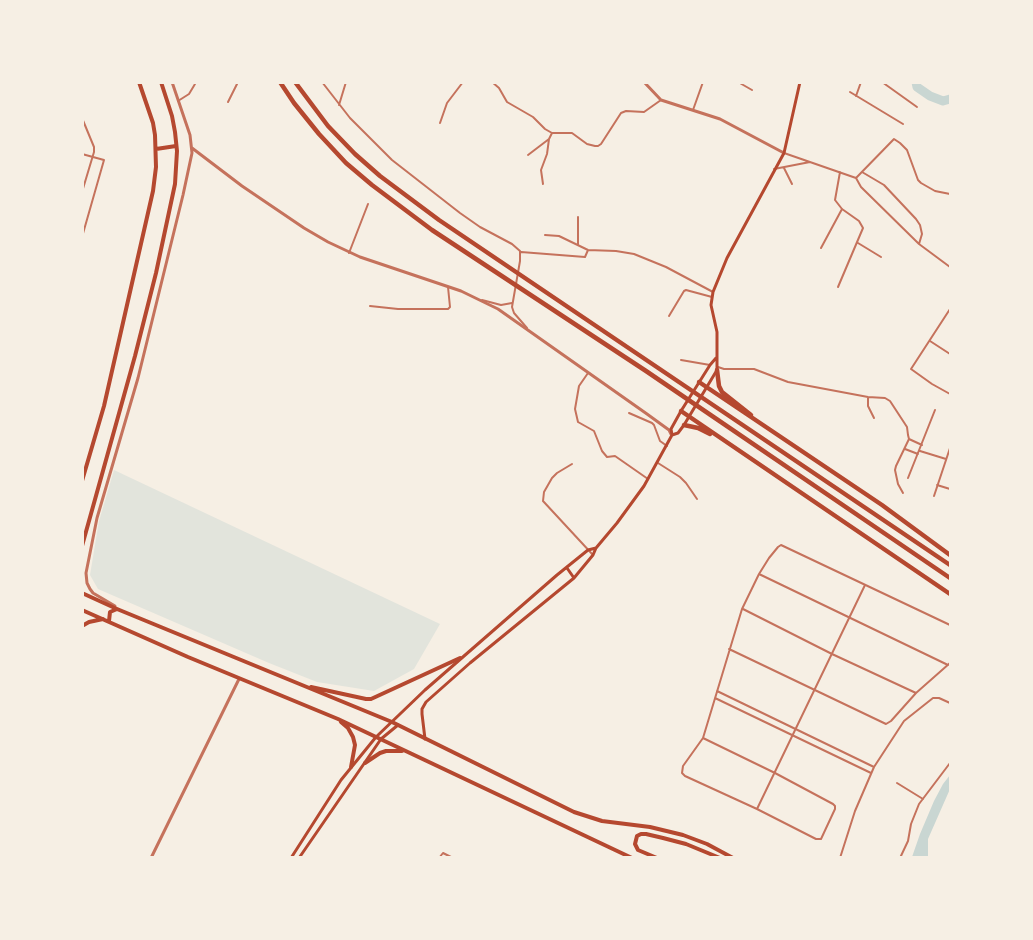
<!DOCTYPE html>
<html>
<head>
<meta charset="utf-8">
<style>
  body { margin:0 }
  #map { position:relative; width:1033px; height:940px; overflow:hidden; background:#f6efe4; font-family:Figtree,sans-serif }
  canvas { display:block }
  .frame { position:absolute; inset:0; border:84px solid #f6efe4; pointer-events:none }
</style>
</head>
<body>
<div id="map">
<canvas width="1033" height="940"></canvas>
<div class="frame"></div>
</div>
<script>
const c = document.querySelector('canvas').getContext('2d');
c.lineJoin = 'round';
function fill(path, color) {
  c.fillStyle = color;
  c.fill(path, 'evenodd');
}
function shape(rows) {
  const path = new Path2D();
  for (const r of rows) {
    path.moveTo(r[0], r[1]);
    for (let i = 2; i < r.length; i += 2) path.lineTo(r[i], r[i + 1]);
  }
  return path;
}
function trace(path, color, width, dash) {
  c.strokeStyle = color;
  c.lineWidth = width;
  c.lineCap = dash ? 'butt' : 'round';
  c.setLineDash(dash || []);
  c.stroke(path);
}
fill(shape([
  [114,470,440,624,414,669,374,691,317,682,269,663,98,589,90,575,99,521]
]), '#e2e4dc');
fill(shape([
  [950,775,950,789,928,839,928,857,912,857,920,834,934,801,943,784]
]), '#c9d6d2');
trace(shape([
  [916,82,917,87,930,96,943,101,950,99]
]), '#c9d6d2', 9);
trace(shape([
  [322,82,350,118,392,160,460,213,480,227,512,244,520,251,520,261,512,307,514,313,527,328],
  [492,82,499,88,507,102,533,117,545,129,552,133,572,133,587,144,595,146,598,146,601,144,621,113,626,111,644,112,661,100],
  [738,82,752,90],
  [882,82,917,107],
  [850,92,903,124],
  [856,96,861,82],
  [178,101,189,94,195,84],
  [228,102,238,82],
  [339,105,346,82],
  [693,110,703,82],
  [82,118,94,147,94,152,82,192],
  [440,123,447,103,463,82],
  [784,153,856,178,861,187,919,244,950,267],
  [82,154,104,160,82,237],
  [528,155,549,139],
  [784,168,792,184],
  [774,169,810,162],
  [862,172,884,185,916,219,920,225,922,234,919,244],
  [856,178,894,139,900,143,907,150,918,180,921,183,935,191,950,194],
  [543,184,541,170,547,154,549,139,552,133],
  [578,217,578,245],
  [545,235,559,236,588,250,616,251,634,254,666,267,713,292],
  [858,243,881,257],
  [821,248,842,209],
  [521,252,585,257,588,250],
  [349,253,368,204],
  [838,287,863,228,859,221,842,209,835,200,840,172],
  [482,300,501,305,512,303],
  [370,306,398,309,448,309,450,307,448,287],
  [950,309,911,369,932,384,950,394],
  [669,316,684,291,686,290,712,297],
  [930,341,950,354],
  [681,360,710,365],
  [718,367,724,369,754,369,788,382,868,397,885,398,890,401,907,427,908,435,909,439,896,466,895,470,898,484,903,493],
  [588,373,579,386,575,409,578,422,594,431,602,451,607,457,615,456,648,479],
  [868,397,868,406,874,418],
  [629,413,652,423,654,425,660,441,667,446],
  [909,439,922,445],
  [905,449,918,454],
  [920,451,946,459],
  [658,463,680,477,686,483,697,499],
  [572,464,557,473,552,478,544,492,543,501,593,555],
  [908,478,935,410],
  [937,485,950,489],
  [934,496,950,448],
  [759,574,948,665],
  [743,609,832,654,916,693],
  [729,649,886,724,891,721,916,693,950,663],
  [717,691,874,767],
  [715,698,871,773],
  [703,738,775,773,833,804,835,806,835,809,821,839,816,839,757,809,685,776,682,773,683,766,703,738,742,609,759,574,769,558,778,547,781,545,950,625],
  [897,783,923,799],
  [757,809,865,585],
  [439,858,443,853,453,858],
  [840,858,855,811,874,767,904,721,933,698,939,698,950,703],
  [900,858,908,841,911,824,919,804,950,763]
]), '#c5725c', 2);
trace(shape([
  [644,82,661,100,720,119,784,153],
  [192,148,242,186,304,228,328,242,360,257,461,291,498,309,647,414,669,430,671,434],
  [115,606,93,593,90,589,87,583,86,573,97,518,138,378,183,195,192,153,190,135,172,82],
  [151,858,239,679]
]), '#c5725c', 3);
trace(shape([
  [672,435,678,433,684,425,717,370,717,332,711,305,713,292,727,258,784,153,800,82],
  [567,568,574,578],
  [425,739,422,714,422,709,426,702,470,663,574,578,593,555,596,548,617,523,644,486,672,435,671,429,681,411,710,365,716,358],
  [291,858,341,780,376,737,425,690,557,575,588,550,596,548],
  [299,858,381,739,398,725]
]), '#b5482f', 3);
trace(shape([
  [156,149,176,146],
  [82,481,104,406,153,191,156,167,155,135,153,123,139,82],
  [82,546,135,356,156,273,175,184,177,151,175,132,172,116,161,82],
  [82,593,117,609,392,722,574,812,602,821,650,827,683,835,707,844,733,858],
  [82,610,188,657,338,719,632,858],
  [109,621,110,612,117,609],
  [82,626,89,622,103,619],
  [311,687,366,699,371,699,460,658],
  [341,722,348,728,353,737,355,745,351,767],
  [365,763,380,753,386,751,402,751],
  [657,858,638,850,635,844,637,836,641,834,646,834,663,838,686,844,720,858]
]), '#b5482f', 4);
trace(shape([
  [280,82,294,103,319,134,346,163,372,185,432,230,646,371,950,578],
  [295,82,328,126,355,154,380,176,439,220,950,565],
  [717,370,719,386,722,392,751,415],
  [699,382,882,505,950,555],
  [681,411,950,594],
  [684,425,698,428,710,434]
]), '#b5482f', 4.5);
</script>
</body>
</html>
